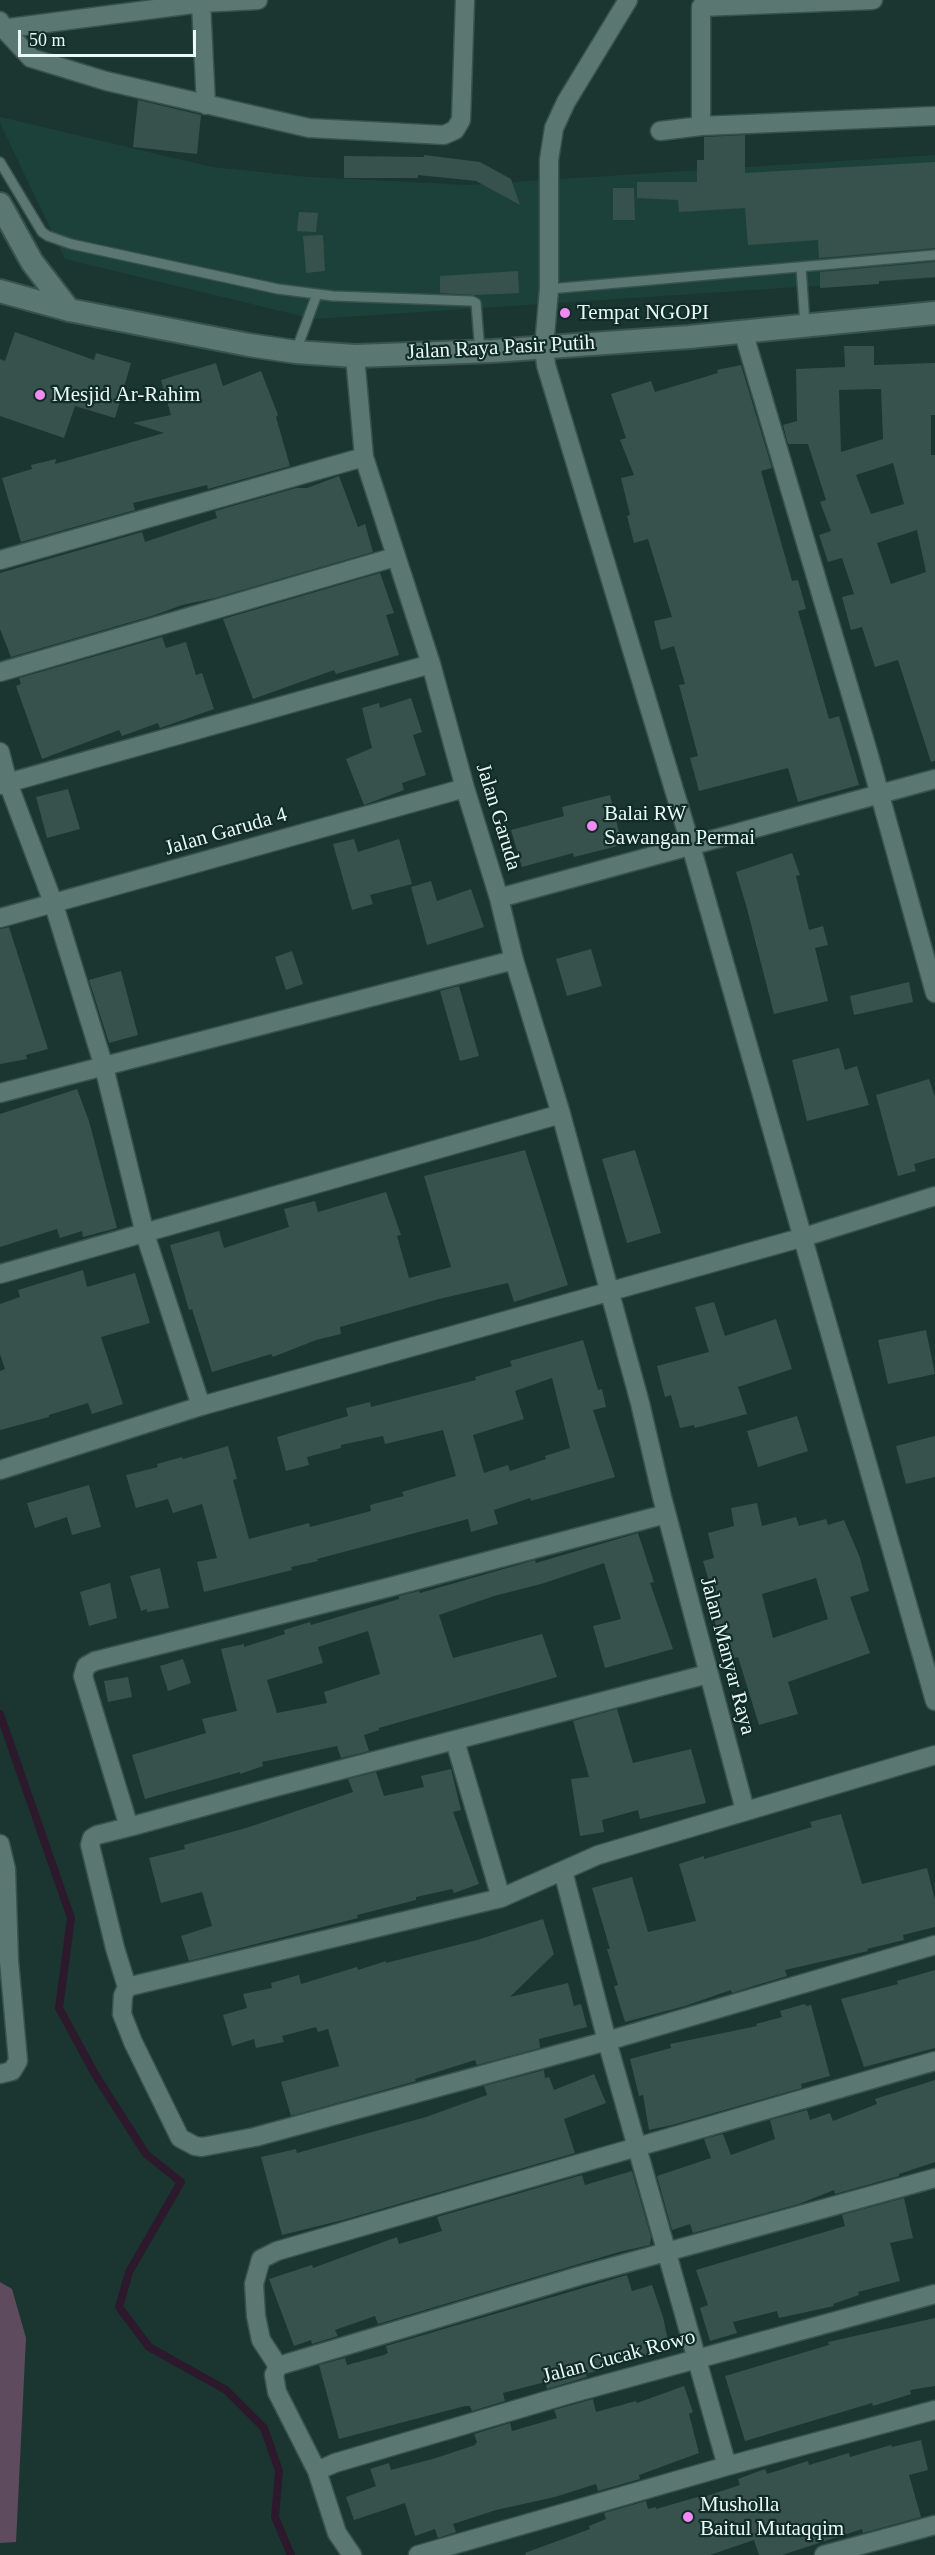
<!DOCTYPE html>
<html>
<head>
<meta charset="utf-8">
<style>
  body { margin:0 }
  #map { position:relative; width:935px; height:2555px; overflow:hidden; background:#1b3631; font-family:Georgia,serif }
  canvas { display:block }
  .scale { position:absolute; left:18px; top:30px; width:178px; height:27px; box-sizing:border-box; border:3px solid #e9f9f5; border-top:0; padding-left:8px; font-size:18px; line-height:21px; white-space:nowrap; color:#e9f9f5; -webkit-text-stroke:4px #112c27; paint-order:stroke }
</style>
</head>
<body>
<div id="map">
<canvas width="935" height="2555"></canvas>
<div class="scale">50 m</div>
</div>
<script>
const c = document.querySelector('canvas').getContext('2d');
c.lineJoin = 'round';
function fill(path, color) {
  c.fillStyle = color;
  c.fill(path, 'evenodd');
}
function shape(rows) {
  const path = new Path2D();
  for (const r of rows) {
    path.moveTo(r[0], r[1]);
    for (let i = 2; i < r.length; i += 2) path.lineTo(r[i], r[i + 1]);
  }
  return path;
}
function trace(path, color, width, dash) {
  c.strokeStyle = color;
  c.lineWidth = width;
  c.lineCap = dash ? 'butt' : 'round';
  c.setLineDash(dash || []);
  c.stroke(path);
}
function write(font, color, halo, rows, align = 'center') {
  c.font = font + ' Georgia,serif';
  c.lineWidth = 4.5;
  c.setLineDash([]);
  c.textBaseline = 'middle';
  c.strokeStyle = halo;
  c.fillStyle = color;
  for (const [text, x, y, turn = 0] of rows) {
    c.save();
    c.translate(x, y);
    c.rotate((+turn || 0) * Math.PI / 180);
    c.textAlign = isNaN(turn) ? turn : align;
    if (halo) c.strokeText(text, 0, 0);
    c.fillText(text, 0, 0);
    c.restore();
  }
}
fill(shape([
  [0,117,212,167,308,177,467,185,935,155,935,278,314,319,65,259,0,123]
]), '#1c413b');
fill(shape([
  [0,2282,12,2289,26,2338,16,2542,0,2543]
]), '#5f4b5e');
trace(shape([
  [0,1714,71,1918,59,2008,96,2076,146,2154,181,2182,129,2272,119,2307,149,2347,226,2390,264,2428,279,2471,275,2517,291,2555]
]), '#2c192c', 8);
fill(shape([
  [138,100,201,115,197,154,133,147],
  [745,135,745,173,935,162,935,248,819,258,818,240,748,245,745,208,679,212,678,200,637,198,637,182,697,182,697,160,704,160,704,137],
  [424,155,480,162,511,179,520,205,476,181,467,180,418,175,418,178,344,178,344,156,424,157],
  [613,188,634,188,635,220,613,220],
  [299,212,318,213,316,232,297,231],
  [323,235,325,271,306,273,303,236],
  [935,262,935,277,879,281,879,284,820,288,820,272],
  [518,271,519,293,476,295,440,293,440,276],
  [15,332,94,360,96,353,131,363,115,418,75,406,64,438,0,416,0,359,5,361],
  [844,346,874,346,874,365,935,363,935,415,931,415,931,455,935,455,935,761,931,762,898,660,875,667,862,627,851,630,842,597,854,594,842,558,828,562,819,535,831,531,820,502,826,500,808,444,788,444,783,425,797,421,796,369,845,367],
  [881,389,883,439,841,452,839,390],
  [893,463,904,504,871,514,856,475],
  [917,530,926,572,891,584,877,543],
  [216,363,223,386,261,371,278,415,276,417,290,466,208,489,207,485,133,503,135,510,21,542,2,478,32,469,31,465,56,459,55,464,164,433,133,423,171,415,161,380],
  [741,365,772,468,761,471,792,581,798,580,806,609,798,611,829,719,839,716,859,785,798,802,788,768,699,791,690,758,698,756,679,685,685,684,674,646,661,650,654,621,672,617,648,539,634,543,627,516,630,515,621,478,634,475,620,440,626,438,611,394,651,381,655,392,718,373,717,370],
  [339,476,358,527,365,524,373,552,215,598,182,605,155,615,11,657,0,629,0,573,142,532,145,542,217,518,215,511,296,488,307,488],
  [380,573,394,613,386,615,399,655,336,674,334,670,253,699,223,619],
  [162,637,166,648,186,642,196,675,202,673,214,709,160,728,158,723,122,736,119,730,42,759,16,686,21,684,19,678],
  [411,698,422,732,413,735,426,775,402,783,404,790,364,805,346,759,372,748,362,708,379,703,380,708],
  [68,789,80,829,47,838,36,797],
  [610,795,622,845,574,857,573,853,522,867,511,830,564,816,562,807],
  [354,839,358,852,399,839,412,884,370,895,373,904,352,910,333,844],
  [792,853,800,875,796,876,809,930,823,926,828,945,815,948,828,1001,774,1014,746,905,736,872],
  [431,881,437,901,471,889,484,927,427,945,411,887],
  [9,927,48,1049,26,1055,27,1059,0,1064,0,929],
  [591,949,602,986,567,996,556,959],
  [292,951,303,984,286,990,275,957],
  [121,971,138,1035,109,1043,89,980],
  [909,982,913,1002,854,1015,850,996],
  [459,986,479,1056,460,1061,440,991],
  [839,1048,845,1070,857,1066,869,1105,807,1121,792,1060],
  [929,1079,935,1097,935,1158,914,1164,916,1171,898,1176,876,1095],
  [77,1089,89,1121,117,1228,83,1237,82,1231,60,1238,57,1229,0,1247,0,1114],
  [525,1150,568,1285,514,1302,508,1283,439,1299,340,1327,341,1334,316,1340,273,1357,271,1354,212,1372,192,1309,189,1310,170,1245,219,1231,224,1248,289,1227,284,1209,315,1201,318,1212,386,1192,401,1235,397,1236,409,1278,451,1267,424,1176],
  [635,1150,661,1233,627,1243,602,1159],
  [83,1270,87,1287,135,1273,150,1323,101,1337,123,1404,92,1414,88,1403,49,1415,49,1417,0,1430,0,1371,5,1369,0,1354,0,1304,20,1297,18,1290],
  [714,1302,725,1336,776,1319,792,1369,738,1387,747,1414,695,1428,694,1425,680,1428,671,1395,665,1397,657,1366,709,1352,695,1307],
  [926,1330,935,1374,888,1384,878,1340],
  [583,1340,598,1390,602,1389,606,1407,593,1410,615,1477,531,1501,530,1498,494,1510,498,1524,471,1532,468,1519,317,1559,318,1561,291,1567,292,1570,204,1592,197,1562,217,1558,202,1504,173,1513,168,1499,136,1508,126,1475,158,1467,157,1464,182,1457,183,1459,228,1446,237,1479,233,1480,249,1539,309,1523,310,1527,371,1511,370,1505,404,1496,402,1492,456,1476,443,1430,385,1444,383,1436,341,1445,341,1448,307,1457,309,1465,286,1471,277,1437,348,1416,346,1408,370,1402,371,1407,476,1380,475,1377,512,1366,510,1361],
  [552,1378,570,1448,545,1456,546,1459,510,1471,508,1465,484,1473,473,1435,524,1419,515,1391],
  [797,1416,808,1451,758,1467,747,1431],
  [935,1436,935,1477,906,1484,896,1446],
  [89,1485,101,1527,72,1535,67,1517,35,1528,27,1503],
  [757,1503,762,1526,796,1517,799,1526,826,1519,828,1525,844,1520,860,1558,869,1591,850,1597,870,1653,788,1682,798,1714,759,1725,738,1657,725,1660,708,1596,713,1595,703,1561,714,1558,708,1533,734,1526,731,1508],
  [816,1578,828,1619,773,1638,762,1594],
  [638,1533,654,1582,650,1583,673,1649,605,1668,593,1626,621,1619,604,1563,541,1584,494,1596,439,1615,453,1658,542,1634,557,1677,379,1728,379,1730,364,1735,369,1751,341,1758,337,1746,262,1762,263,1766,240,1774,240,1772,145,1799,132,1755,206,1733,202,1719,237,1711,221,1649,244,1644,244,1647,285,1634,284,1630,310,1622,311,1625,399,1599,399,1596,419,1591,420,1593,535,1560,536,1563],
  [368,1631,380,1674,324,1692,327,1703,277,1713,267,1680,323,1663,318,1647],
  [160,1568,169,1608,147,1612,147,1609,141,1611,130,1576],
  [110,1583,117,1618,89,1626,80,1592],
  [183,1659,191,1683,168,1691,160,1666],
  [128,1677,132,1697,108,1702,104,1681],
  [617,1709,633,1763,691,1749,706,1803,640,1819,638,1810,602,1820,604,1832,580,1836,571,1779,589,1777,573,1721],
  [451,1769,461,1810,453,1812,479,1884,454,1893,452,1889,416,1897,416,1900,357,1915,358,1918,189,1961,181,1936,212,1926,202,1892,161,1903,149,1858,185,1849,184,1845,246,1828,353,1792,348,1779,376,1772,384,1796,424,1787,421,1776],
  [841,1814,862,1884,927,1868,935,1900,935,1927,903,1935,904,1940,867,1949,868,1951,785,1970,787,1976,757,1985,732,1993,731,1990,685,2006,625,2022,614,1986,618,1985,607,1949,610,1949,592,1888,632,1877,648,1932,696,1921,679,1864,704,1856,704,1859,812,1827,810,1822],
  [543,1919,554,1954,510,1997,568,1983,574,2006,581,2004,587,2027,539,2039,540,2048,477,2065,475,2060,415,2079,416,2081,291,2116,281,2082,339,2066,328,2029,318,2032,316,2027,282,2036,284,2042,256,2048,254,2039,232,2046,223,2015,247,2008,243,1994,272,1988,271,1983,299,1975,301,1984,357,1967,358,1970,386,1961,386,1963,477,1940],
  [935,1970,935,2048,864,2067,841,1999,898,1984,897,1981],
  [805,2004,806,2006,811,2005,830,2076,801,2084,802,2088,672,2125,649,2130,643,2095,639,2096,630,2059,671,2048,670,2044,757,2026,756,2024,782,2017,780,2011],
  [544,2070,545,2078,549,2077,554,2090,594,2074,606,2103,564,2119,575,2153,343,2220,282,2235,261,2157,296,2149,297,2153,426,2117,487,2095,484,2086],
  [935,2080,935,2162,899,2174,899,2176,835,2194,834,2190,799,2204,693,2233,690,2224,672,2230,657,2176,711,2158,704,2139,723,2134,731,2155,775,2139,770,2120,807,2110,810,2120,830,2113,833,2121,877,2104,875,2099],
  [632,2171,651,2237,650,2245,619,2252,378,2324,375,2316,335,2330,338,2336,312,2344,311,2340,294,2346,269,2279,312,2265,313,2268,397,2237,399,2244,442,2231,437,2217,582,2175,585,2185],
  [904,2198,913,2238,890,2243,900,2281,858,2292,859,2295,833,2304,834,2306,779,2318,777,2311,733,2322,737,2333,710,2341,700,2308,708,2305,696,2270,845,2226,842,2215],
  [627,2275,632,2291,652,2285,663,2317,670,2350,622,2360,623,2363,586,2374,587,2377,547,2389,545,2382,503,2393,505,2401,472,2411,470,2406,465,2406,339,2439,319,2365,345,2358,347,2365,384,2355,388,2353,386,2346],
  [935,2318,935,2386,910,2390,911,2394,873,2406,872,2403,745,2441,725,2376,829,2345,828,2342],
  [684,2386,693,2412,689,2414,699,2453,639,2475,640,2479,598,2491,596,2484,555,2497,496,2510,453,2524,456,2532,438,2538,435,2529,415,2536,405,2503,354,2520,346,2497,376,2486,370,2469,389,2463,391,2470,436,2458,475,2445,477,2442,474,2434,510,2423,512,2431,557,2418,554,2410,593,2399,596,2412,636,2401,637,2403],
  [921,2440,928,2470,909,2475,921,2517,863,2533,862,2529,782,2555,759,2555,754,2540,710,2555,526,2555,525,2553,590,2529,589,2526,606,2519,604,2513,646,2501,648,2509,656,2507,656,2509,701,2496,701,2498,740,2485,738,2479,765,2469,767,2474,808,2461,809,2465,849,2453,850,2457,891,2445,892,2447]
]), '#37524d');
const service = shape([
  [0,162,42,232,48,236,71,244,278,289,333,296,472,301,476,303,480,352],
  [801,267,805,324],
  [549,289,935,255],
  [296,351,317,294]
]);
const minor = shape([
  [628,0,566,102,554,128,549,160,549,289,544,347,546,365,691,846,935,1701],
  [873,0,701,7,701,126,935,116],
  [201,3,206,105],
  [0,21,3,28,31,58,106,81,309,128,444,135,455,130,461,120,465,0],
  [0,29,201,3,258,0],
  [660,131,701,126],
  [743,331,868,752,935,993],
  [355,356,364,457,431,664,465,788,499,898,514,960,561,1114,640,1403,662,1497,745,1810],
  [0,560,364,457],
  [0,672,395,557],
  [0,752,8,783,54,905,104,1067,145,1234,201,1406],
  [0,785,431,664],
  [499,898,935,779],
  [0,918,465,788],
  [0,1093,514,960],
  [0,1274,561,1114],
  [0,1470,201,1406,804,1237,935,1196],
  [666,1514,390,1587,95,1661,86,1666,83,1676,129,1827,271,1788,708,1674],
  [455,1741,501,1898],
  [129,1827,97,1835,92,1838,90,1845,115,1948,127,1987,123,1996,122,2014,133,2042,180,2138,195,2146,202,2147,255,2137,607,2041,935,1945],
  [0,1844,6,1869,9,1961,18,2061,12,2071,0,2074],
  [563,1871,607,2041,727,2466],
  [127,1987,501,1898,598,1855,935,1755],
  [278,2366,261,2340,256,2316,254,2284,261,2259,277,2251,935,2061],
  [317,2471,335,2463,569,2394,935,2294],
  [352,2555,337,2533,317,2471,277,2392,274,2375,278,2366,579,2276,935,2178],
  [418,2555,727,2466,935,2410],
  [824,2555,935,2525]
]);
const tertiary = shape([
  [0,204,32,262,69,310],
  [0,291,69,310,249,345,296,352,355,356,493,351,689,337,935,313]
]);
trace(service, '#3a524e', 12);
trace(minor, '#3a524e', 21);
trace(tertiary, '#3a524e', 26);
trace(service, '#5b7772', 9);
trace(minor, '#5b7772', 18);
trace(tertiary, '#5b7772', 22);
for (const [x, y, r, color] of [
  [565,313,6,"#f28af3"],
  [40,395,6,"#f28af3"],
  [592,826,6,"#f28af3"],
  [688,2517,6,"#f28af3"]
]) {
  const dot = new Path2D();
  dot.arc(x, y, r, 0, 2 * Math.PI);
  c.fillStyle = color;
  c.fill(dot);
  trace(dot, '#112c27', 2);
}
write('21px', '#e9f9f5', '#112c27', [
  ["Tempat NGOPI",577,313],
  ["Mesjid Ar-Rahim",52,395],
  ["Balai RW",604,814],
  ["Sawangan Permai",604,838],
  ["Musholla",700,2505],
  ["Baitul Mutaqqim",700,2529]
], 'left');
write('21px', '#e9f9f5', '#112c27', [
  ["Jalan Raya Pasir Putih",501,348,-3],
  ["Jalan Garuda",498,817,73],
  ["Jalan Garuda 4",226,832,-16],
  ["Jalan Manyar Raya",727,1656,75],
  ["Jalan Cucak Rowo",619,2357,-15]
]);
</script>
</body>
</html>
